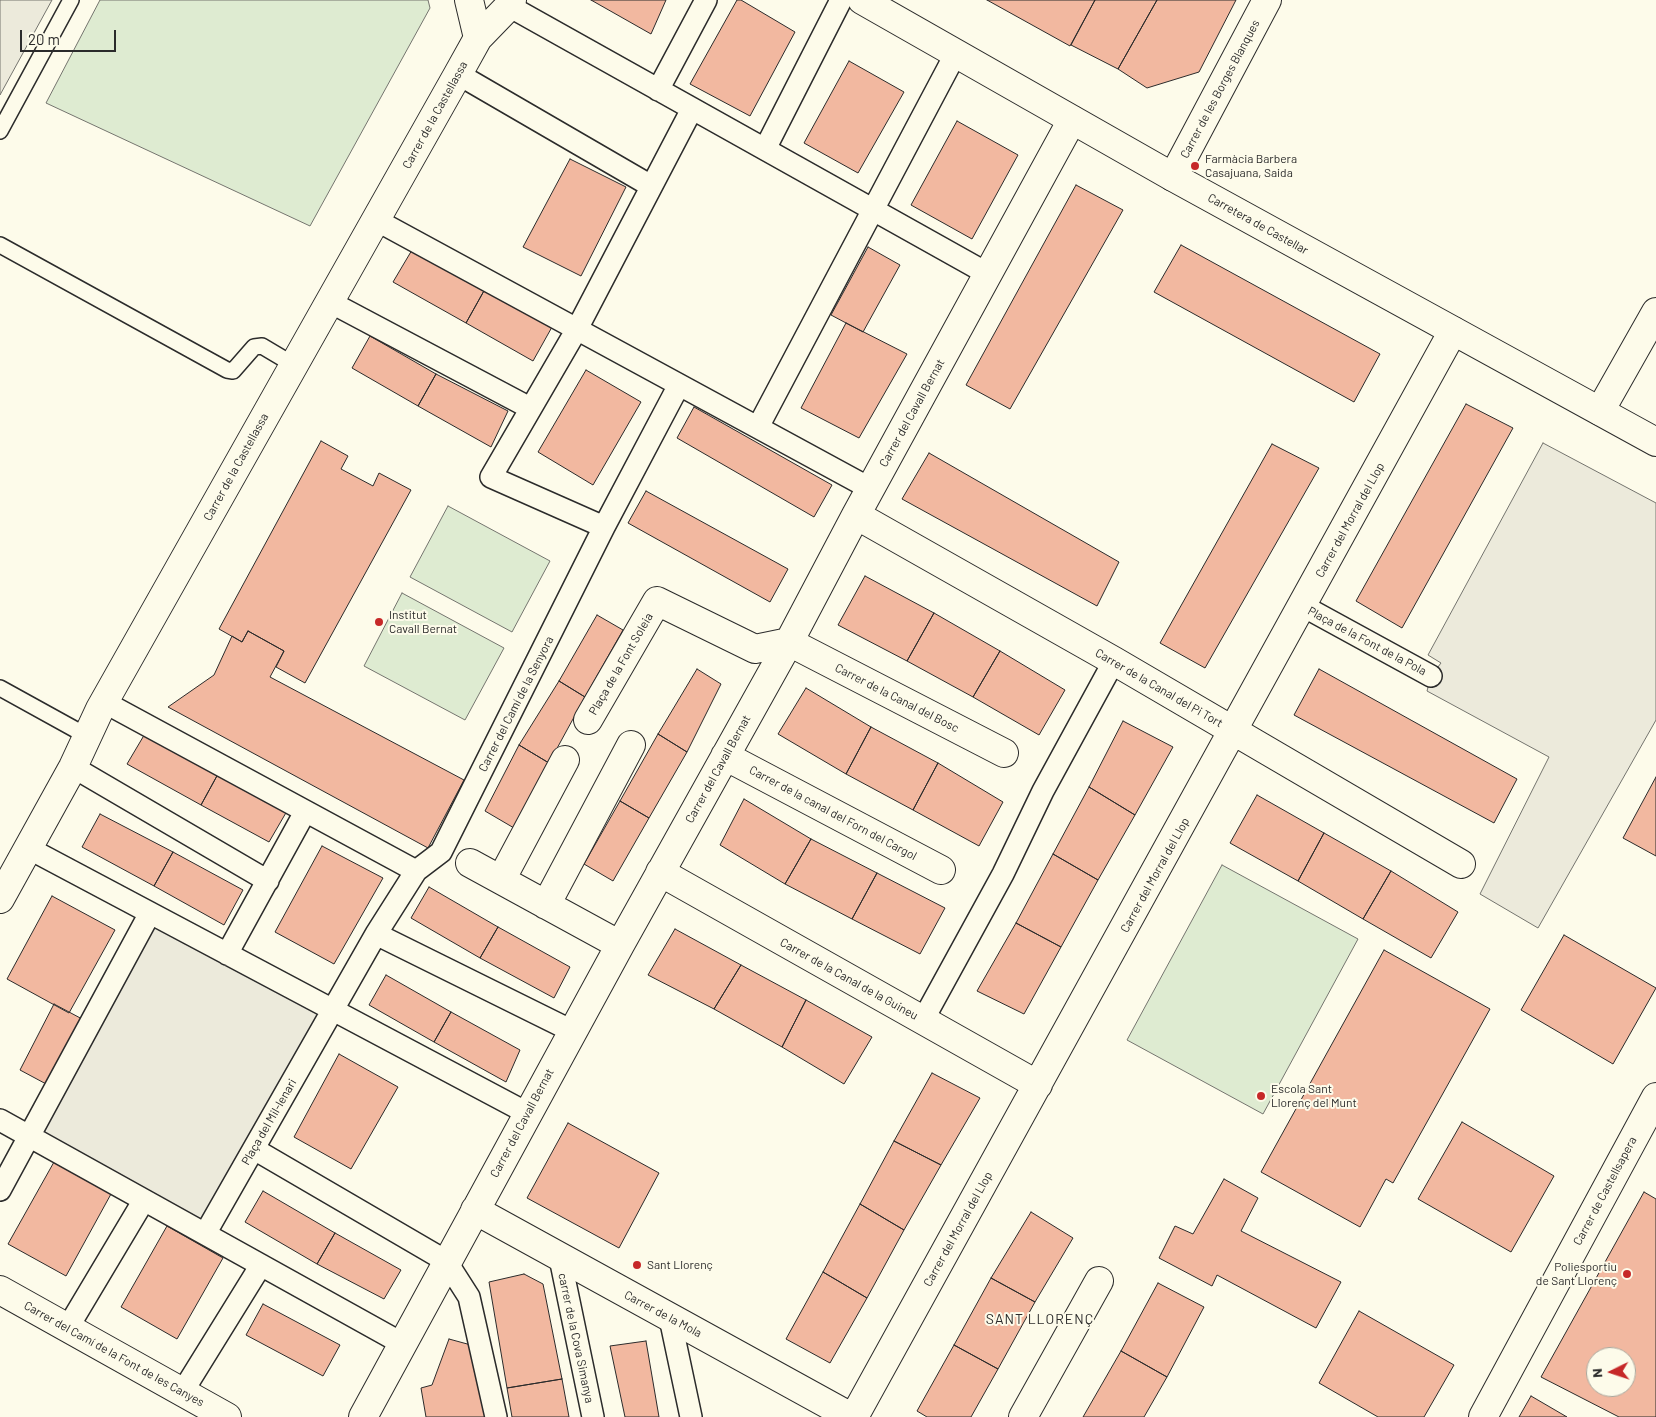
<!DOCTYPE html>
<html>
<head>
<meta charset="utf-8">
<style>
  body { margin:0 }
  #map { position:relative; width:1656px; height:1417px; overflow:hidden; background:#fdfbea; font-family:Barlow,sans-serif }
  canvas { display:block }
  .north { position:absolute; left:1586px; top:1347px; width:50px; height:50px; box-sizing:border-box; background:#fdfbea; border:1px solid #a9a89e; border-radius:50%; rotate:266deg; font-size:14px; font-weight:700; line-height:20px; text-align:center; color:#2b2b2b }
  .north::after { content:''; display:block; margin:auto; width:18px; height:22px; background:#c62828; clip-path:polygon(50% 0,100% 100%,50% 72%,0 100%) }
  .scale { position:absolute; left:20px; top:30px; width:96px; height:22px; box-sizing:border-box; border:2px solid #2b2b2b; border-top:0; padding-left:6px; font-size:15px; line-height:18px; white-space:nowrap; color:#2b2b2b; -webkit-text-stroke:4px #fdfbea; paint-order:stroke }
</style>
</head>
<body>
<div id="map">
<canvas width="1656" height="1417"></canvas>
<div class="north">N</div>
<div class="scale">20 m</div>
</div>
<script>
const c = document.querySelector('canvas').getContext('2d');
c.lineJoin = 'round';
function fill(path, color) {
  c.fillStyle = color;
  c.fill(path, 'evenodd');
}
function shape(rows) {
  const path = new Path2D();
  for (const r of rows) {
    path.moveTo(r[0], r[1]);
    for (let i = 2; i < r.length; i += 2) path.lineTo(r[i], r[i + 1]);
  }
  return path;
}
function trace(path, color, width, dash) {
  c.strokeStyle = color;
  c.lineWidth = width;
  c.lineCap = dash ? 'butt' : 'round';
  c.setLineDash(dash || []);
  c.stroke(path);
}
function write(font, color, halo, rows, align = 'center') {
  c.font = font + ' Barlow,sans-serif';
  c.lineWidth = 4;
  c.setLineDash([]);
  c.textBaseline = 'middle';
  c.strokeStyle = halo;
  c.fillStyle = color;
  for (const [text, x, y, turn = 0] of rows) {
    c.save();
    c.translate(x, y);
    c.rotate((+turn || 0) * Math.PI / 180);
    c.textAlign = isNaN(turn) ? turn : align;
    if (halo) c.strokeText(text, 0, 0);
    c.fillText(text, 0, 0);
    c.restore();
  }
}
const green = shape([
  [100,0,428,0,430,8,310,226,46,103,100,0],
  [448,506,550,561,512,632,410,577,448,506],
  [402,593,504,648,465,720,364,666,402,593],
  [1222,865,1358,939,1263,1114,1127,1040,1222,865]
]);
fill(green, '#deebd1');
trace(green, '#74746e', 1);
const parking = shape([
  [0,0,52,0,0,95,0,0],
  [1543,443,1656,503,1656,720,1538,928,1480,894,1549,757,1427,691,1431,676,1441,663,1428,655,1543,443],
  [150,913,333,1010,205,1234,30,1136,150,913]
]);
fill(parking, '#eceadb');
trace(parking, '#74746e', 1);
const building = shape([
  [591,0,666,0,651,34,591,0],
  [737,0,741,0,795,32,750,116,690,84,737,0],
  [987,0,1095,0,1070,46,987,0],
  [1095,0,1157,0,1118,69,1071,45,1095,0],
  [1157,0,1236,0,1199,72,1147,88,1118,69,1157,0],
  [849,61,904,92,858,173,804,143,849,61],
  [957,121,1018,155,972,239,911,205,957,121],
  [570,159,626,187,581,276,523,247,570,159],
  [1076,185,1123,210,1010,409,966,385,1076,185],
  [1181,245,1380,354,1354,402,1154,292,1181,245],
  [868,247,900,265,863,332,831,315,868,247],
  [412,250,485,289,466,323,393,282,412,250],
  [485,289,552,327,533,361,466,323,485,289],
  [846,323,907,354,859,438,801,408,846,323],
  [370,336,436,374,418,406,352,368,370,336],
  [586,370,641,402,593,485,538,452,586,370],
  [436,374,508,411,491,447,418,406,436,374],
  [1466,404,1513,428,1402,628,1356,601,1466,404],
  [694,407,832,485,814,517,677,438,694,407],
  [321,441,348,456,341,469,373,486,379,473,411,490,305,683,276,667,284,651,248,631,242,642,219,629,321,441],
  [1272,444,1319,468,1205,668,1160,643,1272,444],
  [929,453,1119,562,1097,606,902,499,929,453],
  [646,491,788,569,770,602,628,523,646,491],
  [865,576,934,613,907,661,838,625,865,576],
  [934,613,1000,651,973,697,907,661,934,613],
  [597,615,623,630,585,697,559,681,597,615],
  [248,631,284,651,270,677,464,780,428,848,168,707,214,675,232,636,242,642,248,631],
  [1000,651,1065,690,1039,735,973,697,1000,651],
  [697,669,721,684,687,752,658,734,697,669],
  [1319,669,1517,779,1494,823,1294,715,1319,669],
  [559,681,585,697,549,763,519,745,559,681],
  [806,688,871,727,846,774,778,734,806,688],
  [1123,721,1173,747,1135,815,1089,787,1123,721],
  [871,727,938,763,913,810,846,774,871,727],
  [146,732,218,774,201,805,127,764,146,732],
  [658,734,687,752,649,818,620,801,658,734],
  [519,745,549,763,514,828,485,811,519,745],
  [938,763,1003,802,979,846,913,810,938,763],
  [218,774,287,811,269,842,201,805,218,774],
  [1656,777,1656,856,1623,838,1656,777],
  [1089,787,1135,815,1098,880,1053,854,1089,787],
  [1257,795,1324,833,1298,881,1230,843,1257,795],
  [744,799,811,839,785,884,720,845,744,799],
  [620,801,649,818,613,881,584,864,620,801],
  [100,814,173,852,154,886,82,847,100,814],
  [1324,833,1391,871,1363,919,1298,881,1324,833],
  [811,839,877,873,852,919,785,884,811,839],
  [322,846,383,878,334,964,275,932,322,846],
  [173,852,243,890,224,925,154,886,173,852],
  [1053,854,1098,880,1061,947,1016,923,1053,854],
  [1391,871,1458,912,1431,958,1363,919,1391,871],
  [877,873,945,908,920,954,852,919,877,873],
  [429,887,498,927,480,958,411,918,429,887],
  [52,896,115,930,69,1013,7,979,52,896],
  [1016,923,1061,947,1024,1014,977,991,1016,923],
  [498,927,570,967,554,998,480,958,498,927],
  [675,929,741,965,714,1009,648,975,675,929],
  [1564,935,1656,988,1613,1064,1521,1010,1564,935],
  [1384,950,1490,1009,1393,1183,1386,1179,1360,1227,1261,1172,1384,950],
  [741,965,806,1000,782,1047,714,1009,741,965],
  [386,975,451,1012,434,1042,369,1005,386,975],
  [806,1000,872,1037,844,1084,782,1047,806,1000],
  [54,1004,84,1020,48,1085,20,1070,54,1004],
  [451,1012,520,1050,506,1082,434,1042,451,1012],
  [339,1054,398,1087,351,1169,294,1137,339,1054],
  [932,1073,980,1098,941,1165,894,1141,932,1073],
  [1462,1122,1554,1176,1511,1252,1418,1199,1462,1122],
  [568,1123,659,1173,619,1248,527,1198,568,1123],
  [894,1141,941,1165,904,1230,860,1204,894,1141],
  [54,1162,111,1194,66,1276,8,1244,54,1162],
  [1224,1179,1258,1198,1241,1231,1341,1282,1316,1328,1217,1275,1212,1286,1159,1258,1175,1226,1193,1234,1224,1179],
  [263,1191,335,1233,317,1264,245,1222,263,1191],
  [1644,1192,1656,1199,1656,1417,1619,1417,1541,1377,1644,1192],
  [1596,1357,1626,1357,1626,1387,1596,1387,1596,1357],
  [860,1204,904,1230,867,1298,823,1272,860,1204],
  [1031,1212,1073,1238,1035,1302,991,1278,1031,1212],
  [167,1226,223,1258,177,1339,121,1307,167,1226],
  [335,1233,401,1270,384,1299,317,1264,335,1233],
  [823,1272,867,1298,830,1363,786,1339,823,1272],
  [524,1274,543,1284,562,1379,507,1388,489,1282,524,1274],
  [991,1278,1035,1302,998,1369,954,1345,991,1278],
  [1158,1283,1204,1307,1167,1377,1121,1351,1158,1283],
  [263,1304,340,1345,323,1376,246,1335,263,1304],
  [1359,1311,1454,1365,1424,1417,1378,1417,1319,1383,1359,1311],
  [449,1339,471,1345,485,1417,426,1417,421,1388,432,1385,449,1339],
  [646,1341,659,1417,625,1417,610,1346,646,1341],
  [954,1345,998,1369,971,1417,927,1417,917,1411,954,1345],
  [1121,1351,1167,1377,1144,1417,1083,1417,1121,1351],
  [562,1379,569,1417,512,1417,507,1388,562,1379],
  [1531,1396,1567,1417,1519,1417,1531,1396]
]);
fill(building, '#f2b8a0');
trace(building, '#2b2b2b', 1);
const service = shape([
  [0,131,71,0],
  [0,245,227,370,233,371,254,347,262,346,294,365],
  [0,688,87,736]
]);
const pedestrian = shape([
  [509,6,988,274],
  [458,74,651,186],
  [658,90,706,0],
  [765,149,841,0],
  [376,220,871,489],
  [330,302,530,408],
  [758,427,956,53],
  [604,527,491,477,577,329,692,109],
  [1303,606,1431,676],
  [104,702,416,871],
  [73,767,268,881],
  [28,848,527,1113],
  [376,934,572,1031],
  [227,954,305,812],
  [923,1020,1003,874,1043,791,1114,661],
  [0,1120,403,1344],
  [254,1149,446,1261,469,1297,496,1417],
  [0,1190,150,913],
  [205,1234,376,934,416,871,441,852,604,527,679,385],
  [560,1258,593,1417],
  [670,1318,691,1417],
  [67,1329,144,1200],
  [183,1391,261,1265]
]);
const minor = shape([
  [469,0,478,38],
  [1173,177,1267,0],
  [1600,411,1656,312],
  [856,515,1114,661,1461,864],
  [588,720,657,601,755,649,789,642,1004,753],
  [725,756,941,870],
  [470,863,620,945],
  [660,872,1038,1085],
  [501,880,565,760],
  [0,899,73,767,100,709,458,74,478,38,509,6,512,0],
  [546,905,631,745],
  [475,1210,851,1417],
  [0,1290,227,1417],
  [363,1417,620,945,789,642,856,515,1072,120],
  [854,1417,1453,331],
  [1023,1417,1099,1281],
  [1483,1417,1656,1097]
]);
const tertiary = shape([
  [862,0,1173,177,1656,442]
]);
trace(service, '#2b2b2b', 18);
trace(pedestrian, '#2b2b2b', 24);
trace(minor, '#2b2b2b', 30);
trace(tertiary, '#2b2b2b', 30);
trace(service, '#fdfbea', 15);
trace(pedestrian, '#fdfbea', 21);
trace(minor, '#fdfbea', 28);
trace(tertiary, '#fdfbea', 28);
for (const [x, y, r, color] of [
  [1195,166,5,"#c62828"],
  [379,622,5,"#c62828"],
  [1261,1096,5,"#c62828"],
  [637,1265,5,"#c62828"],
  [1627,1274,5,"#c62828"]
]) {
  const dot = new Path2D();
  dot.arc(x, y, r, 0, 2 * Math.PI);
  c.fillStyle = color;
  c.fill(dot);
  trace(dot, '#fdfbea', 2);
}
write('12px', '#2b2b2b', '#fdfbea', [
  ["Carrer de les Borges Blanques",1220,89,-62],
  ["Carrer de la Castellassa",435,115,-61],
  ["Carretera de Castellar",1258,224,29],
  ["Carrer del Cavall Bernat",912,413,-61],
  ["Carrer de la Castellassa",236,467,-61],
  ["Carrer del Morral del Llop",1350,520,-61],
  ["Plaça de la Font de la Pola",1367,641,28],
  ["Plaça de la Font Soleia",621,664,-60],
  ["Carrer de la Canal del Pi Tort",1159,688,30],
  ["Carrer de la Canal del Bosc",897,698,27],
  ["Carrer del Camí de la Senyora",516,704,-63],
  ["Carrer del Cavall Bernat",718,769,-61],
  ["Carrer de la canal del Forn del Cargol",833,813,28],
  ["Carrer del Morral del Llop",1155,875,-61],
  ["Carrer de la Canal de la Guineu",849,979,29],
  ["Plaça del Mil-lenari",269,1122,-60],
  ["Carrer del Cavall Bernat",522,1123,-62],
  ["Carrer de Castellsapera",1605,1191,-62],
  ["Carrer del Morral del Llop",958,1229,-61],
  ["Carrer de la Mola",663,1314,28],
  ["carrer de la Cova Simanya",576,1338,78],
  ["Carrer del Camí de la Font de les Canyes",114,1354,29]
]);
write('12px', '#2b2b2b', '#fdfbea', [
  ["Farmàcia Barbera",1205,159],
  ["Casajuana, Saida",1205,173],
  ["Institut",389,615],
  ["Cavall Bernat",389,629],
  ["Escola Sant",1271,1089],
  ["Llorenç del Munt",1271,1103],
  ["Sant Llorenç",647,1265],
  ["Poliesportiu",1617,1267,"right"],
  ["de Sant Llorenç",1617,1281,"right"]
], 'left');
c.letterSpacing = '1px';
write('14px', '#2b2b2b', '#fdfbea', [
  ["SANT LLORENÇ",1040,1319]
]);
c.letterSpacing = '0px';
</script>
</body>
</html>
